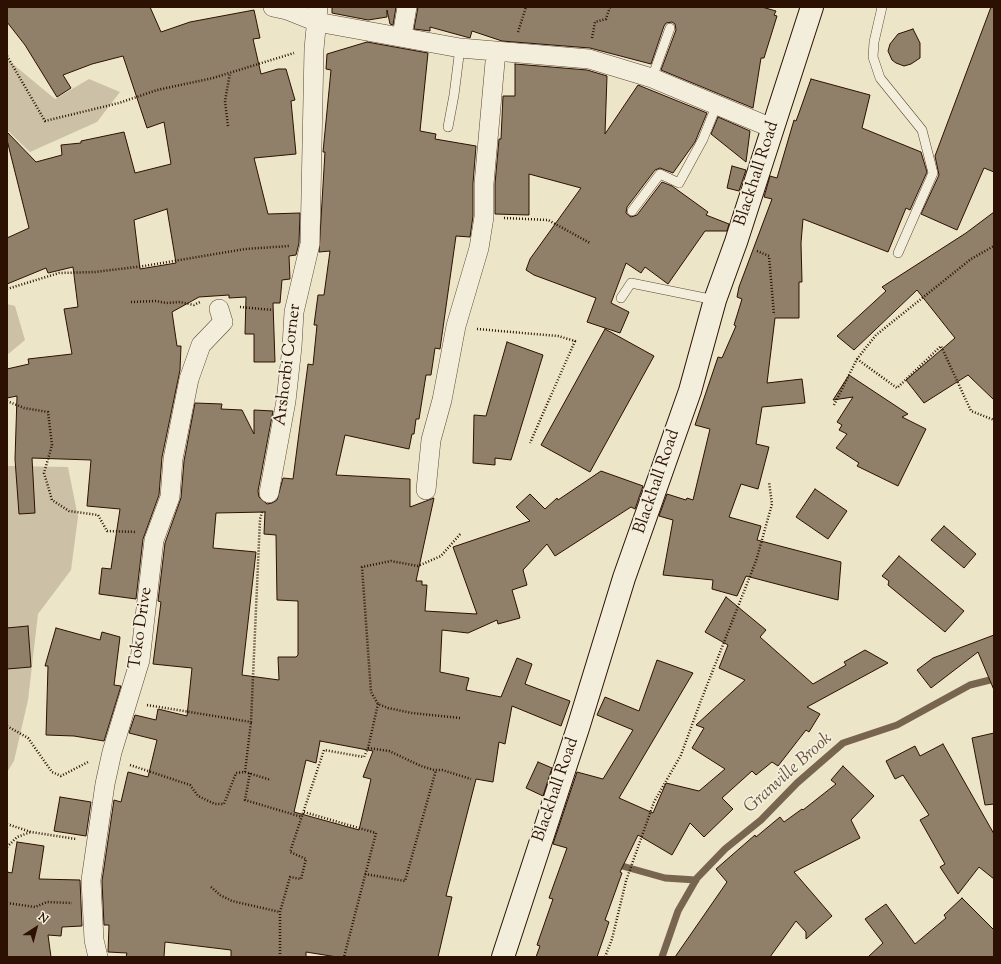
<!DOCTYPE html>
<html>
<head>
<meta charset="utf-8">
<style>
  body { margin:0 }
  #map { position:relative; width:1001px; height:964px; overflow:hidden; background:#ede5c7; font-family:"Sorts Mill Goudy",serif }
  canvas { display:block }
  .frame { position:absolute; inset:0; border:8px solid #2c1103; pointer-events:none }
  .north { position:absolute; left:16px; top:908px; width:40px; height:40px; -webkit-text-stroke:3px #f3eedb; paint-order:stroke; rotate:36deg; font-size:11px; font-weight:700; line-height:16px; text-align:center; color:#2c1103 }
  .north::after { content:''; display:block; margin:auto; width:14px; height:18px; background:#2c1103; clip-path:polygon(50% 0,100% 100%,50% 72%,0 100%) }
</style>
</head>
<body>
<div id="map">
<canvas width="1001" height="964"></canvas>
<div class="frame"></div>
<div class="north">N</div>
</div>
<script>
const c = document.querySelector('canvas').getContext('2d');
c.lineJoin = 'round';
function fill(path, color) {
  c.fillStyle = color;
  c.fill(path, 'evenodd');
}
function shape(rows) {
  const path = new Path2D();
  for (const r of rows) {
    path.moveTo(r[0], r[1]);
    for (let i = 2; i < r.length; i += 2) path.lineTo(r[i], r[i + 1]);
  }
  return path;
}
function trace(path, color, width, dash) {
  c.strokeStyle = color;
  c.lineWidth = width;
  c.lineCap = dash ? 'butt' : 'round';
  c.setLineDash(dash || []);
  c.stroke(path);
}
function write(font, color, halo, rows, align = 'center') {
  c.font = font + ' "Sorts Mill Goudy",serif';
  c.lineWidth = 3.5;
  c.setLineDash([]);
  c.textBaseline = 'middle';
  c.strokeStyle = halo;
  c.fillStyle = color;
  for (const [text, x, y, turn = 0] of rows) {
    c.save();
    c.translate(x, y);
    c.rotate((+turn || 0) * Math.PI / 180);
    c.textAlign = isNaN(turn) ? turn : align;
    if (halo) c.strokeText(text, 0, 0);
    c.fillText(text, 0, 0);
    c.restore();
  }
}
fill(shape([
  [8,60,55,99,89,79,120,92,97,122,30,152,7,130],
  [7,304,15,306,25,340,7,355],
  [7,466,68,467,78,517,71,570,38,614,28,700,14,761,7,772]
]), '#ccc1a6');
trace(shape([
  [615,864,665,878,696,880],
  [662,957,678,911,697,878,725,849,761,820,797,783,843,743,897,725,970,685,994,679]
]), '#786550', 7);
const building = shape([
  [7,7,150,7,161,32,190,22,254,10,260,38,253,39,261,74,278,69,286,69,295,100,291,101,296,154,254,158,268,214,300,213,299,243,296,255,289,256,290,279,282,280,280,303,273,303,275,362,254,362,254,334,245,334,246,297,229,298,229,295,199,297,172,312,177,346,181,346,180,370,162,457,159,495,143,539,136,599,99,594,102,568,111,569,120,509,87,506,91,460,32,458,35,513,19,514,15,459,17,396,7,398,7,369,29,364,28,359,72,354,64,309,78,307,73,267,48,273,46,268,7,284,7,238,29,228,7,140,7,132,36,162,62,155,61,145,81,143,81,141,124,132,135,173,171,164,164,122,147,128,123,56,92,64,63,75,71,88,57,97,25,45,7,22,7,7],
  [167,209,176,263,140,269,134,220,167,209],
  [332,7,396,7,393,25,390,24,387,10,387,17,368,20,332,13,332,7],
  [418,7,762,7,776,11,774,15,777,16,764,58,761,58,753,108,661,70,676,30,675,24,672,22,666,23,664,26,651,64,590,48,502,41,472,31,470,38,430,27,430,31,414,29,418,7],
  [991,7,994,7,994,172,984,168,957,230,921,214,939,175,935,156,991,7],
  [913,29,920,43,920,58,911,64,904,66,896,63,892,60,888,51,890,44,898,34,913,29],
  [367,42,428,53,420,131,436,134,435,139,476,146,473,183,473,216,470,237,456,236,440,349,435,348,431,375,426,375,419,419,416,419,414,434,412,434,409,449,345,435,336,475,410,479,410,507,434,498,416,581,422,581,422,585,427,585,425,611,477,614,453,547,530,521,516,507,530,494,545,509,557,498,558,500,601,471,643,486,635,509,631,507,555,556,547,544,523,570,527,585,512,590,520,618,498,624,497,620,468,633,442,630,440,672,469,678,466,690,501,697,517,658,532,664,525,684,570,701,561,726,512,706,505,744,499,742,493,782,476,779,446,896,452,897,438,957,337,957,306,952,306,957,231,957,231,950,165,942,164,957,126,957,127,953,108,952,109,925,104,925,102,881,114,800,121,802,128,772,148,777,157,740,129,733,135,715,156,720,158,709,187,716,192,668,153,664,161,602,158,601,165,543,181,498,184,461,195,403,222,404,221,409,242,410,254,434,254,410,273,411,258,491,259,497,267,504,272,503,277,500,283,478,293,479,308,364,313,365,317,325,314,325,318,295,324,295,330,251,319,252,325,152,323,152,331,70,326,69,327,54,367,42],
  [265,512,264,534,276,535,277,600,298,601,298,655,296,657,278,657,279,680,242,675,256,552,213,548,216,513,265,512],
  [320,741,373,751,363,777,371,779,359,830,294,812,306,760,316,763,320,741],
  [515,64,587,70,607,76,605,134,638,85,707,113,695,142,673,173,660,168,655,170,627,207,626,213,631,217,637,215,662,182,672,186,708,212,706,215,729,224,727,231,705,231,668,284,645,267,641,273,626,263,611,303,629,312,620,333,587,322,596,298,534,275,526,270,530,259,581,188,529,174,529,215,495,214,495,184,499,139,501,139,503,96,515,96,515,64],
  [811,79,870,95,862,128,921,152,927,172,910,210,906,208,888,252,803,219,801,243,802,282,799,282,799,318,775,318,767,383,802,379,805,403,762,407,756,444,769,447,758,489,741,484,729,517,761,526,757,540,841,562,838,600,746,576,737,596,712,589,713,580,663,575,673,520,659,516,667,494,686,500,687,498,693,500,710,429,695,425,718,357,722,358,736,326,734,325,742,299,737,297,739,287,772,199,764,197,770,176,777,178,794,120,796,121,799,113,811,79],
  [718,117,750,131,746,162,711,134,718,117],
  [732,166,746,170,739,191,727,188,732,166],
  [994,212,994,400,968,375,924,403,906,380,955,338,917,290,854,350,837,336,886,291,882,287,966,233,994,212],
  [605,329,654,356,590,472,541,445,605,329],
  [507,342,543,355,511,460,495,458,495,465,473,463,474,415,486,416,507,342],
  [849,375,908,414,902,417,926,429,898,486,857,466,859,463,836,448,847,434,839,430,842,425,837,422,853,397,833,400,849,375],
  [815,489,847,511,828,539,796,517,815,489],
  [944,526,976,554,964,568,931,540,944,526],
  [899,556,964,611,945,632,888,585,889,581,882,576,899,556],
  [726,597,766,630,760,637,813,684,846,665,844,662,865,650,888,663,807,707,820,714,809,732,806,730,778,766,772,762,756,775,752,771,722,798,733,809,704,837,690,823,672,855,638,835,620,872,622,873,605,920,609,922,597,957,536,957,540,946,537,945,553,899,549,898,567,848,553,844,577,772,603,779,633,730,597,715,605,697,639,711,657,660,693,673,619,798,653,813,666,783,699,791,725,769,692,748,704,728,696,725,745,680,719,668,728,645,705,632,726,597],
  [28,626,31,667,7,669,7,628,28,626],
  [56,628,100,640,102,632,120,637,114,685,121,686,104,741,74,736,46,735,48,666,45,666,56,628],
  [994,635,994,690,978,652,931,688,917,670,933,658,994,635],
  [994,733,994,804,985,805,972,738,994,733],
  [943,744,994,834,994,879,979,867,958,894,940,867,945,864,920,820,929,815,903,775,895,779,886,761,915,746,920,756,943,744],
  [538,762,552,768,543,796,526,788,538,762],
  [843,766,874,796,851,820,860,838,794,872,832,916,806,939,806,932,796,921,770,957,675,957,727,882,716,869,755,835,756,837,780,817,784,822,802,809,803,810,836,784,831,780,843,766],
  [60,797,91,802,86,836,54,831,60,797],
  [17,842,44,846,39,879,80,880,82,926,62,927,61,936,48,935,51,957,7,957,7,872,12,873,17,842],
  [962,898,994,930,994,957,868,957,883,943,865,919,886,904,915,944,946,918,944,915,962,898]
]);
fill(building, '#907f69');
trace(building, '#2c1103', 1);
const service = shape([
  [882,7,874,42,873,57,880,78,922,130,933,173,898,253],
  [652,78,670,28],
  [448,127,454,95,460,48],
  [632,211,660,174,679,183,703,139,717,104],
  [621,298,631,283,715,300]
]);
const minor = shape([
  [273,7,287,10,317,22,460,48,589,59,652,78,772,128],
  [402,36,407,7],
  [426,490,431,440,442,400,456,326,479,248,484,217,484,184,496,51],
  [269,493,286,401,292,347,294,312,310,244,314,49,318,7],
  [98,957,94,940,91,880,105,784,112,752,140,660,154,540,170,497,173,459,189,379,201,345,223,322,219,309]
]);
const secondary = shape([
  [503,957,578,728,624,578,690,391,715,300,736,242,812,7]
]);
trace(service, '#5c4634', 10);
trace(minor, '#5c4634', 20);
trace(secondary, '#2c1103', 24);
trace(shape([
  [518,32,526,7],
  [592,38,595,22,606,19,610,7],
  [7,56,45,121,119,103,157,90,213,78,294,53],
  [228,126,225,101,230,73],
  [504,218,548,220,590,243],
  [757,251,769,256,774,315],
  [7,289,59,273,95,272,144,266,245,249,289,246],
  [131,302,156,301,166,303,180,302,194,305,200,302],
  [240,307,273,310],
  [477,329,558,336,575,341,530,443],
  [857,359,897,388,941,346,971,411,994,420],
  [7,401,24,408,48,412,52,445,44,473,52,500,69,511,98,515,107,531,136,532],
  [834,405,857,359,876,335,971,259,994,246],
  [147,705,251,722,260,519,262,512],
  [460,718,412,713,388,708,378,704,371,692,362,567,391,561,418,566,441,556,461,533],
  [7,726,28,738,52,772,61,776,88,762],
  [368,748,389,751,421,766,434,770,442,770,471,779],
  [130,765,190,785,198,796,215,804,224,804,236,773,245,772,271,780],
  [245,772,251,722],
  [250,773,245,800,302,817],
  [304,812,376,833,344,957],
  [7,824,31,832,76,839],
  [7,847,17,837,31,832],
  [365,874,405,881,436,770],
  [211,887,220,895,232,901,280,912],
  [7,903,35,907,47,902,72,903],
  [280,957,280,912,290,877,301,879,306,859,290,852,324,750,364,757,368,748,378,704],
  [605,957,612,939,626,881,654,802,681,755,700,703,756,561,772,504,769,482]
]), '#2c1103', 2.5, [1, 2]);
trace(service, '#f3eedb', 9);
trace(minor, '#f3eedb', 19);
trace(secondary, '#f3eedb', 22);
write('17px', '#2c1103', '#f3eedb', [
  ["Blackhall Road",758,174,-72],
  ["Arshorbi Corner",289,365,-83],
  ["Blackhall Road",658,482,-71],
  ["Toko Drive",142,628,-82],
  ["Blackhall Road",557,790,-71]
]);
write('italic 18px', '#65503d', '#f3eedb', [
  ["Granville Brook",789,774,-42]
]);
</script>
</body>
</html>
